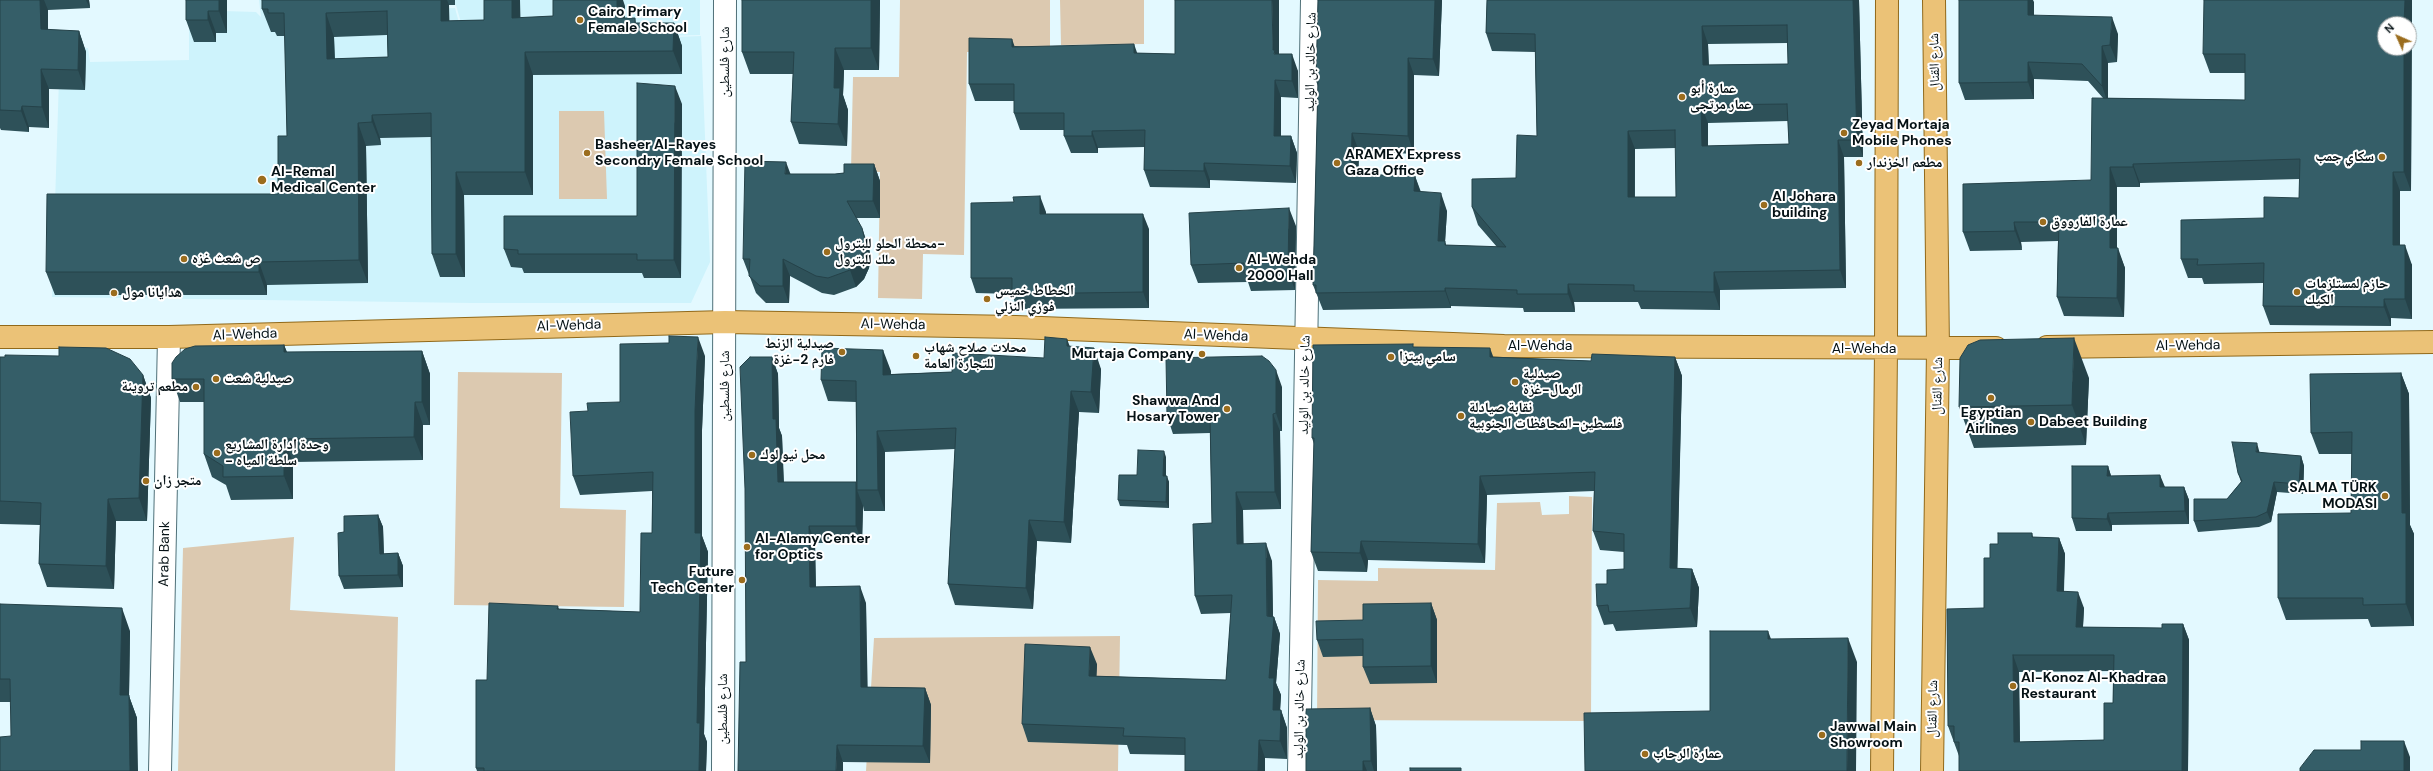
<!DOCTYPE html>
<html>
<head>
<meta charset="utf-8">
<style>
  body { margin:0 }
  #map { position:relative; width:2433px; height:771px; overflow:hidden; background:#e3f9ff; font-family:"DM Sans",sans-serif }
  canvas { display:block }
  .north { position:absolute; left:2377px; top:16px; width:40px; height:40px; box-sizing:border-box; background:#fff; border:1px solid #9ba0a1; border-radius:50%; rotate:315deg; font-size:11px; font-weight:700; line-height:16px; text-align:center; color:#051115 }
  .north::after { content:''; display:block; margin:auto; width:14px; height:18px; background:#9b6d1e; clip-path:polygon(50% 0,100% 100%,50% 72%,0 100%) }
</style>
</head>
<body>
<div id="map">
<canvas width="2433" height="771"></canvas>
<div class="north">N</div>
</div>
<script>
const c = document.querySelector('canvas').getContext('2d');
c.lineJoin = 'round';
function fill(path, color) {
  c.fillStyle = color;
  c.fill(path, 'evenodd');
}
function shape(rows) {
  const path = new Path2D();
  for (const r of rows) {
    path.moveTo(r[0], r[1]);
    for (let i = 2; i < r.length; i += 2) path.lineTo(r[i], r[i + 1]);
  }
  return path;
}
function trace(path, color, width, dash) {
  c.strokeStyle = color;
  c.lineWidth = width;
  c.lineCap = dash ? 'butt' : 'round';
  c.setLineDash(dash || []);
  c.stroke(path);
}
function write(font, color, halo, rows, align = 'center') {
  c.font = font + ' "DM Sans","Noto Naskh Arabic",sans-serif';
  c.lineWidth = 4;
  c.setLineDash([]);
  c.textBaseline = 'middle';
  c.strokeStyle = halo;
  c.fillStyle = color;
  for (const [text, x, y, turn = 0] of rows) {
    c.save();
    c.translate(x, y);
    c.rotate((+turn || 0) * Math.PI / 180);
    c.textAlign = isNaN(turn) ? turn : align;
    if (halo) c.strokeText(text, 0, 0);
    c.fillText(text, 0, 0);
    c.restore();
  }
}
fill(shape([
  [259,0,700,0,700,35,466,40,456,5,416,6,416,9,455,8,465,45,701,36,710,262,691,303,472,303,52,297,60,47,88,48,90,62,189,60,189,21,223,11,256,12,261,17]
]), '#cef3fc');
fill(shape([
  [900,0,1050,0,1050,53,967,52,964,255,923,254,922,299,878,298,880,172,851,171,853,77,899,77],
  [1060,0,1144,0,1144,44,1061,45],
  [559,111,604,111,607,199,559,199],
  [458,372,562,373,560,508,626,510,624,607,454,605],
  [1569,496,1592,497,1591,721,1317,720,1318,580,1378,581,1378,568,1495,570,1497,503,1540,502,1542,515,1569,514],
  [294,537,290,610,398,617,395,771,178,771,183,548],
  [1120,636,1118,771,866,771,874,638]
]), '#dcc9b0');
const minor = shape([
  [160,771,169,337],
  [723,771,725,0],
  [1299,771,1312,0]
]);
const major = shape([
  [0,337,169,337,725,322,1016,327,1504,346,1996,348],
  [2047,347,2433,342],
  [1882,771,1886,349,1887,0],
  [1932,771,1938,349,1934,0]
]);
trace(minor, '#4f7078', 24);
trace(major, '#91691a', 24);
trace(minor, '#fff', 22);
trace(major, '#ebc277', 22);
fill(shape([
  [0,0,89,0,90,8,48,10,48,30,79,31,86,52,85,90,49,89,49,128,29,127,29,132,1,130,0,128],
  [227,0,227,33,216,33,216,42,194,42,186,20],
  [262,0,455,0,455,5,449,5,449,21,484,20,484,0,520,0,520,18,553,16,625,6,625,18,635,18,636,23,674,23,682,46,682,74,533,75,533,195,464,195,465,277,440,277,432,254,431,137,380,138,381,145,366,146,368,283,267,285,267,295,55,295,46,272,278,194,287,136,285,36,277,36,275,32,271,32,262,9],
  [387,35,388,57,335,59,334,37],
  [880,0,879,70,844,70,843,95,848,110,847,146,799,144,791,122,793,74,750,74,742,52],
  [1318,0,1442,0,1439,76,1414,75,1414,154,1359,151,1358,175,1415,176,1421,192,1447,211,1445,242,1446,245,1497,247,1478,225,1472,207,1516,178,1537,136,1535,52,1492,51,1486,33,1487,0,1859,0,1863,157,1844,157,1846,288,1720,290,1720,310,1641,309,1638,302,1574,302,1575,312,1524,312,1523,308,1451,306,1451,308,1323,310,1313,285,1318,86,1316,81],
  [1788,43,1788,64,1709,65,1708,44],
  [1788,121,1789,144,1708,146,1708,123],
  [1676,148,1676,197,1635,197,1635,149],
  [2292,0,2412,0,2411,191,2400,191,2400,245,2412,265,2412,319,2391,318,2391,326,2270,325,2263,306,2263,283,2204,284,2202,278,2188,278,2181,259,2264,218,2299,198,2300,179,2140,183,2140,187,2117,187,2117,248,2125,268,2124,317,2064,316,2057,297,2058,241,2021,242,2022,250,1970,251,1963,232,2091,180,2103,98,2088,81,2034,79,2034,99,1965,100,1959,83,2034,2,2034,15,2118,34,2117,62,2108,63,2108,98,2245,100,2245,73,2210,73,2203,54],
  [1015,46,1137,53,1175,54,1279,54,1298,71,1298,98,1281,97,1281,136,1291,136,1297,153,1296,183,1210,180,1210,188,1150,187,1144,170,1145,147,1098,148,1098,153,1071,153,1064,136,1064,130,1020,130,1014,113,1014,101,975,101,969,84],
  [682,104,681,278,644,278,642,273,524,273,522,268,511,267,504,249,637,216],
  [874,164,880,181,880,218,856,218,868,245,871,257,869,268,864,279,856,287,834,295,822,293,790,276,789,303,766,303,756,293,743,259,790,174,835,174,844,173],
  [1014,202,1046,212,1046,214,1149,229,1149,308,1017,309,1012,294,976,293,971,278],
  [1296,226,1295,290,1251,291,1248,282,1198,283,1191,265],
  [284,345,287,352,422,351,430,374,430,425,423,425,423,460,293,462,293,499,231,500,226,485,212,477,204,454,204,402,180,402,172,379],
  [1070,347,1101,369,1099,413,1079,412,1071,543,1037,541,1033,609,955,605,948,584,955,449,885,452,885,511,864,511,863,506,862,543,815,543,816,587,866,603,867,687,925,688,931,705,930,763,843,762,746,662,772,357,778,374,779,428,782,436,784,482,856,482,856,402,828,401,821,380,891,371,891,374,952,372,1044,358],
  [1414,347,1493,357,1591,361,1675,357,1682,376,1677,569,1692,569,1699,588,1697,627,1616,631,1613,624,1604,625,1597,606,1607,584,1624,569,1624,552,1600,550,1593,531,1594,491,1487,495,1485,563,1368,560,1367,572,1318,571,1311,552,1314,444,1312,438],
  [705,356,702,430,702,536,708,552,704,734,707,742,706,771,477,771,476,768,487,680,558,606,559,609,640,612,652,533,652,491,580,495,573,476,588,411,620,402],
  [0,357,143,375,151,398,147,521,116,521,114,589,47,587,39,564,40,525,0,524],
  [2401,373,2409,394,2410,525,2414,534,2414,626,2371,627,2368,619,2286,620,2278,598,2351,513,2352,454,2319,454,2311,433],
  [2089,378,2086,445,1974,448,1959,407],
  [1282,387,1282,431,1280,431,1281,509,1243,510,1243,544,1272,561,1273,617,1274,617,1280,634,1276,683,1281,695,1280,710,1281,710,1287,728,1287,759,1265,758,1265,771,1185,771,1185,755,1130,754,1127,745,1028,742,1022,724,1097,664,1096,676,1226,680,1231,613,1201,614,1195,596,1212,523,1210,433,1173,434,1167,416],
  [2260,453,2301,456,2304,466,2303,494,2277,492,2271,522,2259,527,2198,532,2194,521,2227,499,2241,482,2238,473],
  [1166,457,1166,476,1169,482,1169,508,1120,506,1118,500,1137,475],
  [2108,466,2111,476,2165,487,2184,487,2189,500,2189,524,2112,525,2112,531,2076,531,2072,518],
  [378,515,383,527,384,554,398,553,403,566,403,587,344,589,339,576,344,532],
  [2032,533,2033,537,2059,538,2065,554,2064,591,2084,608,2083,627,2162,628,2183,624,2189,640,2188,771,1959,771,1959,756,1948,726,1984,608,1990,558,1998,544],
  [2113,671,2113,703,2104,740,2020,742,2019,672],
  [1431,603,1437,620,1437,683,1370,684,1363,667,1363,656,1323,657,1317,640,1363,620],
  [0,604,130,631,129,696,137,718,11,736,11,702,0,702],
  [1370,708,1376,726,1377,771,1306,771]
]), '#2e5159');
fill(shape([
  [40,0,44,0,48,10,48,50,41,29],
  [86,0,89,0,90,8],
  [219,0,227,0,227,33,219,11],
  [441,0,447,0,449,5,450,44,441,21],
  [512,0,520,0,521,41,512,18],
  [617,0,623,0,625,6,625,41,617,18],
  [871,0,880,0,879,70,871,48],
  [1272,0,1279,0,1279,61,1281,71,1273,50],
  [1435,0,1442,0,1439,76,1433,59],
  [1853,0,1859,0,1863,157,1857,140],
  [2028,0,2033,0,2034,2,2034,32,2028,15],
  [2405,0,2412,0,2411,191,2404,172,2404,48,2409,48,2409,24,2404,24],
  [208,11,216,33,216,42,208,20],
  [326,13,334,37,335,82,327,59],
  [2112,17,2118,34,2117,62,2110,45],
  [674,23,682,46,682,74,673,51],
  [1702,26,1708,44,1709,83,1703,65],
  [79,31,86,52,85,90,78,70],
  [1012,39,1018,56,1012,47],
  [1134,44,1140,61,1134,53],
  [2102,46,2108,63,2108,103,2102,86],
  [835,48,844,70,843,95,848,110,847,146,838,124,834,88],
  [525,52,533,75,533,195,525,172],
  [1292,54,1298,71,1298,98,1292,81],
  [1408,58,1414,75,1414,154,1408,136],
  [2028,62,2034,79,2034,99,2028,82],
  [41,69,49,89,49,128,42,107],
  [1275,80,1281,97,1281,153,1274,136],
  [675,86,682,104,681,278,674,260],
  [1701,105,1708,123,1708,164,1702,146],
  [22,106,29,127,29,132,21,111],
  [372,115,380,138,381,145,372,122],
  [358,123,366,146,368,283,359,260],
  [1092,131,1098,148,1098,153,1092,136],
  [1628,131,1635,149,1634,214,1628,197],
  [1352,133,1359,151,1358,192,1351,174],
  [1291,136,1297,153,1296,183,1290,166],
  [1838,140,1844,157,1846,288,1840,270],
  [786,162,792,178,785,174],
  [1204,163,1210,180,1210,188,1204,171],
  [874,164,880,181,880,218,873,201],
  [2133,164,2140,183,2140,187,2133,167],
  [2110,167,2117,187,2117,268,2110,248],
  [456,172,464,195,465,277,456,254],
  [2393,172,2400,191,2400,265,2393,245],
  [1415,176,1421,194,1414,191],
  [1441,193,1447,211,1445,242,1451,259,1438,241],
  [1040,196,1046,212,1046,230,1040,214],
  [1289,208,1296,226,1295,290,1288,271],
  [1143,214,1149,229,1149,308,1143,292],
  [2014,222,2021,242,2022,250,2015,231],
  [862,228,868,245,871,257,869,268,864,279,856,287,850,270],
  [2405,245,2412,265,2412,319,2405,299],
  [2118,248,2125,268,2124,317,2117,298],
  [783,259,790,276,789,303,783,286],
  [259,262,267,285,267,295,259,272],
  [1714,272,1720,290,1720,310,1714,292],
  [1568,284,1574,302,1575,312,1568,294],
  [1445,288,1451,306,1451,308,1445,291],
  [2384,299,2391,318,2391,326,2384,307],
  [698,337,705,356,702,430,702,536,708,552,704,734,707,742,706,771,699,771,697,723,695,533,695,411],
  [2074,338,2089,378,2086,445,2072,405],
  [1067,339,1075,360,1067,346],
  [284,345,293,368,284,352],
  [1094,348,1101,369,1099,413,1091,392],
  [1490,348,1497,367,1490,357],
  [883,350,891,371,890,396,883,375],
  [422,351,430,374,430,425,422,402],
  [772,357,778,374,779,428,782,436,784,499,778,482,773,419],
  [1675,357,1682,376,1677,587,1670,568],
  [1276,370,1282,387,1282,431,1276,413],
  [2401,373,2409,394,2410,525,2414,534,2414,626,2406,604,2402,513],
  [143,375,151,398,147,521,139,498],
  [1071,391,1079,412,1071,543,1064,522],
  [415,402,423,425,423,460,414,437],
  [1273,414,1280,431,1281,509,1275,492],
  [877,431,885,452,885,511,878,490],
  [284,439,293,462,293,499,284,476],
  [2257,443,2260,454,2256,452],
  [1164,451,1166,457,1166,482,1163,476],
  [2301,456,2304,466,2303,494,2299,484],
  [2108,466,2112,479,2107,476],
  [2160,475,2165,487,2160,487],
  [1167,476,1169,482,1169,508,1166,502],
  [1480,476,1487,495,1485,563,1478,544],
  [856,482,857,490,863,506,862,543,856,526],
  [2274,482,2277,492,2271,522,2267,512],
  [2184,487,2189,500,2189,524,2185,511],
  [1236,492,1243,510,1244,561,1237,544],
  [108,499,116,521,114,589,106,566],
  [2108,513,2112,525,2112,531,2107,519],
  [378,515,383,527,384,566,380,554],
  [1029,520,1037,541,1033,609,1026,588],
  [809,526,815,543,816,604,810,587],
  [2059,538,2065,554,2063,607,2057,591],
  [1361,541,1368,560,1367,572,1360,553],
  [1266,543,1272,561,1273,623,1274,617,1280,634,1276,683,1281,695,1279,728,1273,710,1269,678],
  [398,553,403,566,403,587,398,575],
  [1692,569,1699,588,1697,627,1690,608],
  [860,586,866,603,868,704,861,687],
  [2078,592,2084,608,2082,643,2076,627],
  [1431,603,1437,620,1437,683,1431,666],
  [122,608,130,631,129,696,137,718,138,771,130,771,120,695],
  [2183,624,2189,640,2188,771,2182,771],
  [1768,631,1777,655,1768,639],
  [1848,638,1857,662,1856,771,1847,771],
  [1090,647,1097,664,1096,693,1089,676],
  [2013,655,2019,672,2020,758,2014,742],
  [925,688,931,705,930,763,923,746],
  [1370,708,1376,726,1377,771,1374,771,1371,761],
  [1281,710,1287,728,1287,759,1280,741],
  [1259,740,1265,758,1265,771,1258,771],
  [2404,741,2410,757,2410,771,2404,771],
  [837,745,843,762,843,771,836,771],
  [1363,761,1367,771,1363,771]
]), '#254249');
const building = shape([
  [0,0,40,0,41,29,79,31,78,70,41,69,42,107,22,106,21,111,0,110,0,0],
  [186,0,219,0,219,11,208,11,208,20,186,20,186,0],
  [262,0,441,0,441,21,484,20,484,0,512,0,512,18,553,16,553,0,617,0,617,18,635,18,635,23,674,23,673,51,525,52,525,172,456,172,456,254,432,254,431,113,372,115,372,122,358,123,359,260,259,262,259,272,46,272,47,194,278,194,278,136,287,136,284,13,268,13,268,9,262,9,262,0],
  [387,11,388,57,327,59,326,13,387,11],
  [742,0,871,0,871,48,835,48,834,88,840,88,838,124,791,122,794,52,742,52,742,0],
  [1175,0,1272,0,1273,50,1275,50,1274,54,1292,54,1292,81,1275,80,1274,136,1291,136,1290,166,1204,163,1204,171,1144,170,1145,130,1092,131,1092,136,1064,136,1064,113,1014,113,1014,84,969,84,969,38,1012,39,1012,47,1134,44,1134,53,1175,54,1175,0],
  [1318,0,1435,0,1433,59,1408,58,1408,136,1352,133,1351,174,1415,176,1414,191,1441,193,1438,241,1445,241,1445,245,1506,247,1472,207,1472,179,1516,178,1517,135,1537,136,1535,34,1486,33,1487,0,1853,0,1857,140,1838,140,1840,270,1714,272,1714,292,1634,291,1634,285,1568,284,1568,294,1517,294,1517,290,1445,288,1445,291,1316,293,1316,285,1313,285,1318,81,1316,81,1318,0],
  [1787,25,1788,64,1703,65,1702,26,1787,25],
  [1787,104,1789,144,1702,146,1701,105,1787,104],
  [1675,130,1676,197,1628,197,1628,131,1675,130],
  [1959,0,2028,0,2028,15,2112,17,2110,45,2102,46,2102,86,2082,64,2028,62,2028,82,1959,83,1959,0],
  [2204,0,2405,0,2404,24,2385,24,2385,48,2404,48,2404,172,2393,172,2393,245,2405,245,2405,299,2384,299,2384,307,2263,306,2264,263,2197,265,2198,259,2181,259,2181,220,2264,218,2264,197,2299,198,2300,159,2133,164,2133,167,2110,167,2110,248,2118,248,2117,298,2057,297,2059,222,2014,222,2015,231,1963,232,1963,184,2091,180,2092,98,2245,100,2245,54,2203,54,2204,0],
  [637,83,675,86,674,260,637,260,637,254,518,254,518,250,504,249,504,216,637,216,637,83],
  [745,161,786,162,785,174,835,174,844,173,844,164,874,164,873,201,847,201,862,228,865,240,863,251,858,262,850,270,828,278,816,276,783,259,783,286,760,286,749,276,750,259,743,259,745,161],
  [1040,196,1040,214,1143,214,1143,292,1012,294,1012,278,971,278,971,203,1014,202,1013,197,1040,196],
  [1289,208,1288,271,1244,273,1244,263,1191,265,1189,213,1289,208],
  [669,336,698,337,695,411,695,533,701,533,697,723,700,723,699,771,484,771,484,768,476,768,476,680,487,680,489,603,558,606,557,609,640,612,641,533,652,533,653,472,573,476,570,412,588,411,587,403,620,402,620,344,669,343,669,336],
  [1045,337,1067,339,1067,346,1094,348,1091,392,1071,391,1064,522,1029,520,1026,588,948,584,956,428,877,431,878,490,857,490,856,381,821,380,822,348,883,350,883,375,952,372,953,353,1044,358,1045,337],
  [2074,338,2072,405,1959,407,1960,358,1968,345,1980,340,2074,338],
  [1413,344,1413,347,1490,348,1490,357,1591,361,1592,354,1675,357,1670,568,1692,569,1690,608,1609,612,1608,605,1597,606,1596,584,1607,584,1607,570,1624,569,1624,534,1593,531,1595,472,1480,476,1478,544,1361,541,1360,553,1311,552,1314,438,1312,438,1313,345,1413,344],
  [284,345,284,352,422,351,422,402,415,402,414,437,284,439,284,476,223,477,223,466,204,454,204,379,172,379,172,363,176,357,185,349,195,346,284,345],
  [59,347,106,348,130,359,143,375,139,498,108,499,106,566,39,564,41,503,0,501,0,357,5,357,5,355,59,356,59,347],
  [1262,356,1269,361,1276,370,1276,413,1273,414,1275,492,1236,492,1237,544,1266,543,1267,616,1274,617,1269,678,1274,678,1273,710,1281,710,1280,741,1259,740,1258,771,1185,771,1185,738,1123,736,1124,728,1022,724,1025,644,1090,647,1089,676,1226,680,1232,595,1195,596,1193,524,1212,523,1210,415,1167,416,1166,358,1262,356],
  [750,357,772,357,773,419,776,419,778,482,856,482,856,526,809,526,810,587,860,586,861,687,925,688,923,746,837,745,836,771,738,771,740,662,746,662,745,489,740,367,750,357],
  [2401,373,2402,513,2406,513,2406,604,2363,605,2363,598,2278,598,2278,514,2351,513,2352,432,2311,433,2310,374,2401,373],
  [2232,442,2257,443,2256,452,2301,456,2299,484,2274,482,2267,512,2256,517,2194,521,2194,499,2227,499,2242,481,2238,473,2232,442],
  [1138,450,1164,451,1163,476,1167,476,1166,502,1118,500,1119,475,1137,475,1138,450],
  [2072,466,2108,466,2107,476,2160,475,2160,487,2184,487,2185,511,2108,513,2107,519,2072,518,2072,466],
  [378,515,380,554,398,553,398,575,339,576,338,533,344,532,344,516,378,515],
  [1998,533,2032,533,2032,537,2059,538,2057,591,2078,592,2076,627,2162,628,2162,624,2183,624,2182,771,1959,771,1959,742,1954,742,1954,726,1948,726,1947,609,1984,608,1984,558,1990,558,1990,544,1998,544,1998,533],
  [2013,655,2114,655,2113,703,2104,703,2104,740,2014,742,2013,655],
  [1431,603,1431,666,1363,667,1363,639,1317,640,1316,621,1363,620,1363,604,1431,603],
  [0,604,122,608,120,695,129,695,130,771,0,771,0,737,11,736,10,679,0,679,0,604],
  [1710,631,1768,631,1768,639,1848,638,1847,771,1585,771,1584,713,1710,711,1710,631],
  [1370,708,1371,761,1363,761,1363,771,1306,771,1306,709,1370,708],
  [2361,741,2404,741,2404,771,2300,771,2300,768,2314,750,2361,750,2361,741],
  [1410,768,1461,768,1461,771,1410,771,1410,768]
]);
fill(building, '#355e68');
trace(building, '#254249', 1);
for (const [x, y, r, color] of [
  [580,20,4,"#9b6d1e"],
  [1682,97,4,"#9b6d1e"],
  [1844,133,4,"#9b6d1e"],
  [587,153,4,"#9b6d1e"],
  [2382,157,4,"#9b6d1e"],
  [1337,163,4,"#9b6d1e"],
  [1859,163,4,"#9b6d1e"],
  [262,180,5,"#9b6d1e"],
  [1764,205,4,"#9b6d1e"],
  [2043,222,4,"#9b6d1e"],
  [827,252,4,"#9b6d1e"],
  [184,259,4,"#9b6d1e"],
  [1239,268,4,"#9b6d1e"],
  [2297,292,4,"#9b6d1e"],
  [114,293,4,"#9b6d1e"],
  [987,299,4,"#9b6d1e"],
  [842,352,4,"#9b6d1e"],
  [1202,354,4,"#9b6d1e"],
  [916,356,4,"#9b6d1e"],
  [1391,357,4,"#9b6d1e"],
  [216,379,4,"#9b6d1e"],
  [1515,382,4,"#9b6d1e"],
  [196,387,4,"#9b6d1e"],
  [1991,398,4,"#9b6d1e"],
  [1227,409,4,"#9b6d1e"],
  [1461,416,4,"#9b6d1e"],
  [2031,422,4,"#9b6d1e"],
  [217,453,4,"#9b6d1e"],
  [752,455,4,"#9b6d1e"],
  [146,481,4,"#9b6d1e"],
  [2385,496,4,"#9b6d1e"],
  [747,547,4,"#9b6d1e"],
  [742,580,4,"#9b6d1e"],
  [2013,686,4,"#9b6d1e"],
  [1822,735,4,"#9b6d1e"],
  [1645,754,4,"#9b6d1e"]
]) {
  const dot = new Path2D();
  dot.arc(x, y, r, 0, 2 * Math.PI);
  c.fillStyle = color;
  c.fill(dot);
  trace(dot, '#fff', 1.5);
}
write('bold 14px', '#051115', '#fff', [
  ["Cairo Primary",588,12],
  ["Female School",588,28],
  ["عمارة أبو",1690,89],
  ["عمار مرتجى",1690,105],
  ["Zeyad Mortaja",1852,125],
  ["Mobile Phones",1852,141],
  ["Basheer Al-Rayes",595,145],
  ["Secondry Female School",595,161],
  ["ARAMEX Express",1345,155],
  ["Gaza Office",1345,171],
  ["سكاي جمب",2374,157,"right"],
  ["مطعم الخزندار",1867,163],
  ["Al-Remal",271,172],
  ["Medical Center",271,188],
  ["Al Johara",1772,197],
  ["building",1772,213],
  ["عمارة الفارووق",2051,222],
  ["محطة الحلو للبترول-",835,244],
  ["ملك للبترول",835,260],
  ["ص شعث غزه",192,259],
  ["Al-Wehda",1247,260],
  ["2000 Hall",1247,276],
  ["حازم لمستلزمات",2305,284],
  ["الكيك",2305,300],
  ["الخطاط خميس",995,291],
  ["فوزي النزلي",995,307],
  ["هدايانا مول",122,293],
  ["صيدلية الزنط",834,344,"right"],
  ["فارم 2-غزة",834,360,"right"],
  ["محلات صلاح شهاب",924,348],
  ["للتجارة العامة",924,364],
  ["Murtaja Company",1194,354,"right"],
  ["سامي بيتزا",1399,357],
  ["صيدلية",1523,374],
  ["الرمال-غزة",1523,390],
  ["صيدلية شعت",224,379],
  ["مطعم ترويئة",188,387,"right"],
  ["Shawwa And",1219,401,"right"],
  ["Hosary Tower",1219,417,"right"],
  ["نقابة صيادلة",1469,408],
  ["فلسطين-المحافظات الجنوبية",1469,424],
  ["Egyptian",1991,413,"center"],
  ["Airlines",1991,429,"center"],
  ["Dabeet Building",2039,422],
  ["وحدة إدارة المشاريع",225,445],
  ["- سلطة المياه",225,461],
  ["محل نيو لوك",760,455],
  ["متجر زان",154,481],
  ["SALMA TÜRK",2377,488,"right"],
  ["MODASI",2377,504,"right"],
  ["Al-Alamy Center",755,539],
  ["for Optics",755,555],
  ["Future",734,572,"right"],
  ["Tech Center",734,588,"right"],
  ["Al-Konoz Al-Khadraa",2021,678],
  ["Restaurant",2021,694],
  ["Jawwal Main",1830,727],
  ["Showroom",1830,743],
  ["عمارة الرحاب",1653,754]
], 'left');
write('14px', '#051115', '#fff', [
  ["شارع فلسطين",725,62,-90],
  ["شارع خالد بن الوليد",1311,62,-89],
  ["شارع القنال",1935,62,-91],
  ["Al-Wehda",893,325,1],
  ["Al-Wehda",569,326,-2],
  ["Al-Wehda",245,335,-2],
  ["Al-Wehda",1216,336,2],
  ["Al-Wehda",1540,346],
  ["Al-Wehda",2188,346,-1],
  ["Al-Wehda",1864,349],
  ["شارع خالد بن الوليد",1305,385,-89],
  ["شارع فلسطين",725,386,-90],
  ["شارع القنال",1938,386,-89],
  ["Arab Bank",165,554,-89],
  ["شارع فلسطين",723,709,-90],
  ["شارع خالد بن الوليد",1300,709,-89],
  ["شارع القنال",1933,709,-89]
]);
</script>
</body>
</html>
